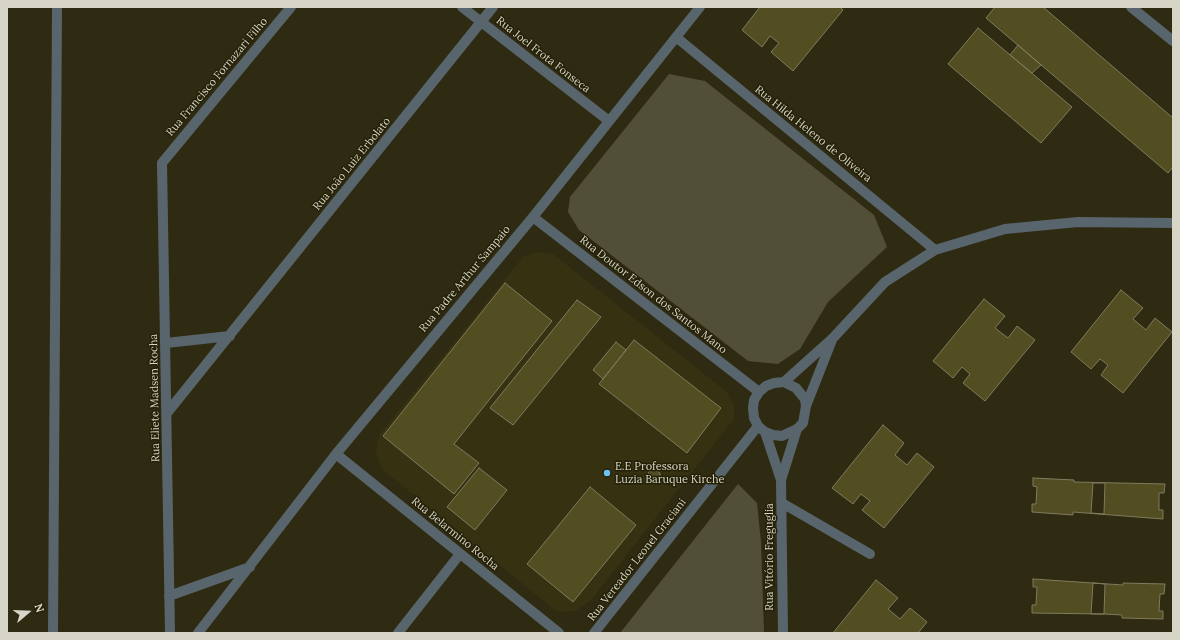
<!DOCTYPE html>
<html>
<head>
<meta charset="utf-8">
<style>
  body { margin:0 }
  #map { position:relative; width:1180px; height:640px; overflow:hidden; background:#2f2b12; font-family:Lora,serif }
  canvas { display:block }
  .frame { position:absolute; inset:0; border:8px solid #d6d5c6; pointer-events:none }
  .north { position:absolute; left:8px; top:592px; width:40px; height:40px; -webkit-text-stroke:3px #252108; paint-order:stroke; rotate:71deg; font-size:11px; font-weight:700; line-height:16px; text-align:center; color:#d6d5c6 }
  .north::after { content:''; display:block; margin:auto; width:14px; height:18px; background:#d6d5c6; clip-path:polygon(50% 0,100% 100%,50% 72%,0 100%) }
</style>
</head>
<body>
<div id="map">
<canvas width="1180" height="640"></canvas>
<div class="frame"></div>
<div class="north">N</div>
</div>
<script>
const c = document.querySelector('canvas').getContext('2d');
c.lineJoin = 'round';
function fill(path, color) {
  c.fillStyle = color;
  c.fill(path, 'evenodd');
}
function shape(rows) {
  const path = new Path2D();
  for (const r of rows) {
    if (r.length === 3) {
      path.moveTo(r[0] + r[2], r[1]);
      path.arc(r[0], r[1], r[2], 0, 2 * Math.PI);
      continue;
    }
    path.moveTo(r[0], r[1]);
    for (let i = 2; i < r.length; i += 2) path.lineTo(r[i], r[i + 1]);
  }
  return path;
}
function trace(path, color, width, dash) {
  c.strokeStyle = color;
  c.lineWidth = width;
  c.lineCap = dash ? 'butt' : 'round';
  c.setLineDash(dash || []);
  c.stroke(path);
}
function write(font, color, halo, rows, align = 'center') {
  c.font = font + ' Lora,serif';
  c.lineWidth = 3;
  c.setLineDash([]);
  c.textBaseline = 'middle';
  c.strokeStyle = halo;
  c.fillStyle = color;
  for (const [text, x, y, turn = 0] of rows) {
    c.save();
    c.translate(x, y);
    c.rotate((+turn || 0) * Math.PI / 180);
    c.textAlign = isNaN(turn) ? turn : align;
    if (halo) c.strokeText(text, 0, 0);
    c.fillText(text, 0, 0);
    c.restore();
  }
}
fill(shape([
  [537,252,553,254,727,392,734,405,734,419,590,601,575,611,557,612,382,469,376,453,379,435,523,257]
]), '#363110');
fill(shape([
  [669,74,705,81,874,215,887,247,828,302,800,349,778,364,748,361,579,230,568,212,570,197],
  [738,484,757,503,761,542,764,633,620,633]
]), '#524f37');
const building = shape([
  [760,7,840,7,843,10,793,71,771,52,779,43,770,36,762,47,742,30,760,7],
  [995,7,1043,7,1173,118,1173,167,1168,173,986,18,995,7],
  [978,28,1072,107,1041,143,948,64,978,28],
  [1018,45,1041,65,1032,73,1010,55,1018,45],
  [505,283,552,321,454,444,479,463,454,494,383,436,505,283],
  [1121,290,1143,308,1133,319,1146,330,1155,318,1172,332,1123,393,1101,375,1108,365,1100,359,1091,369,1071,352,1121,290],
  [984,299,1005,316,995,328,1008,338,1017,326,1035,340,985,401,963,383,970,374,962,367,953,378,933,361,984,299],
  [577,300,601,317,513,425,490,408,577,300],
  [634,340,721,408,687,453,599,384,634,340],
  [616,342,626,350,603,379,593,370,616,342],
  [883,425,904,443,895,455,907,465,917,453,934,467,884,528,862,510,870,501,861,494,853,504,832,488,883,425],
  [479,468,507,490,475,530,447,507,479,468],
  [654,475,6],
  [1033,478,1074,480,1074,482,1165,484,1164,493,1159,493,1159,510,1163,510,1163,519,1073,512,1073,515,1032,512,1032,504,1036,504,1037,487,1033,486,1033,478],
  [1093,483,1105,483,1104,514,1091,513,1093,483],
  [590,487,636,525,573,602,527,564,590,487],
  [1033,579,1123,585,1123,583,1165,584,1164,594,1160,594,1159,611,1163,611,1163,619,1122,618,1122,615,1104,614,1032,613,1032,605,1036,605,1037,587,1033,587,1033,579],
  [876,580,898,598,888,609,900,619,910,608,927,622,918,633,833,633,876,580],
  [1093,583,1105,584,1104,614,1091,614,1093,583]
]);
fill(building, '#534d22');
trace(building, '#7f7b5f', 1);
trace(shape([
  [462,7,609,121],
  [1131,7,1173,41],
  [676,37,935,250],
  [533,217,759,392],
  [166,343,230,336],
  [784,382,833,338,885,282,935,250,1005,229,1078,222,1173,223],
  [806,406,805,399,796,388,784,382,774,383,766,386,759,392,754,400,753,408,754,418,758,426,765,432,773,435,782,436,797,429,803,423,806,406,832,340],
  [167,413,493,7],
  [765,432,781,480,783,633],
  [336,454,559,633],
  [781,480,797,429],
  [782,503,870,554],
  [169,596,250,567],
  [53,633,57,7],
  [170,633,162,163,291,7],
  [198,633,336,454,533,217,700,7],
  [398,633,460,554],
  [594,633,758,426]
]), '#59656c', 10);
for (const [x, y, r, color] of [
  [607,473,4,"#6cc3f2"]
]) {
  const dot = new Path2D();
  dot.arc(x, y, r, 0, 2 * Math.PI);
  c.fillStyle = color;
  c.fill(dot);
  trace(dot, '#252108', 1.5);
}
write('11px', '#d6d5c6', '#252108', [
  ["Rua Joel Frota Fonseca",543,55,38],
  ["Rua Francisco Fornazari Filho",217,77,-50],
  ["Rua Hilda Heleno de Oliveira",813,134,39],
  ["Rua João Luiz Erbolato",352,164,-51],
  ["Rua Padre Arthur Sampaio",465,279,-50],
  ["Rua Doutor Edson dos Santos Mano",653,295,38],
  ["Rua Eliete Madsen Rocha",155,398,-91],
  ["Rua Belarmino Rocha",455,534,39],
  ["Rua Vitório Freguglia",770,557,-90],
  ["Rua Vereador Leonel Graciani",637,560,-52]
]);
write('11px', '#d6d5c6', '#252108', [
  ["E.E Professora",615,467],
  ["Luzia Baruque Kirche",615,480]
], 'left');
</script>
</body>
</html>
